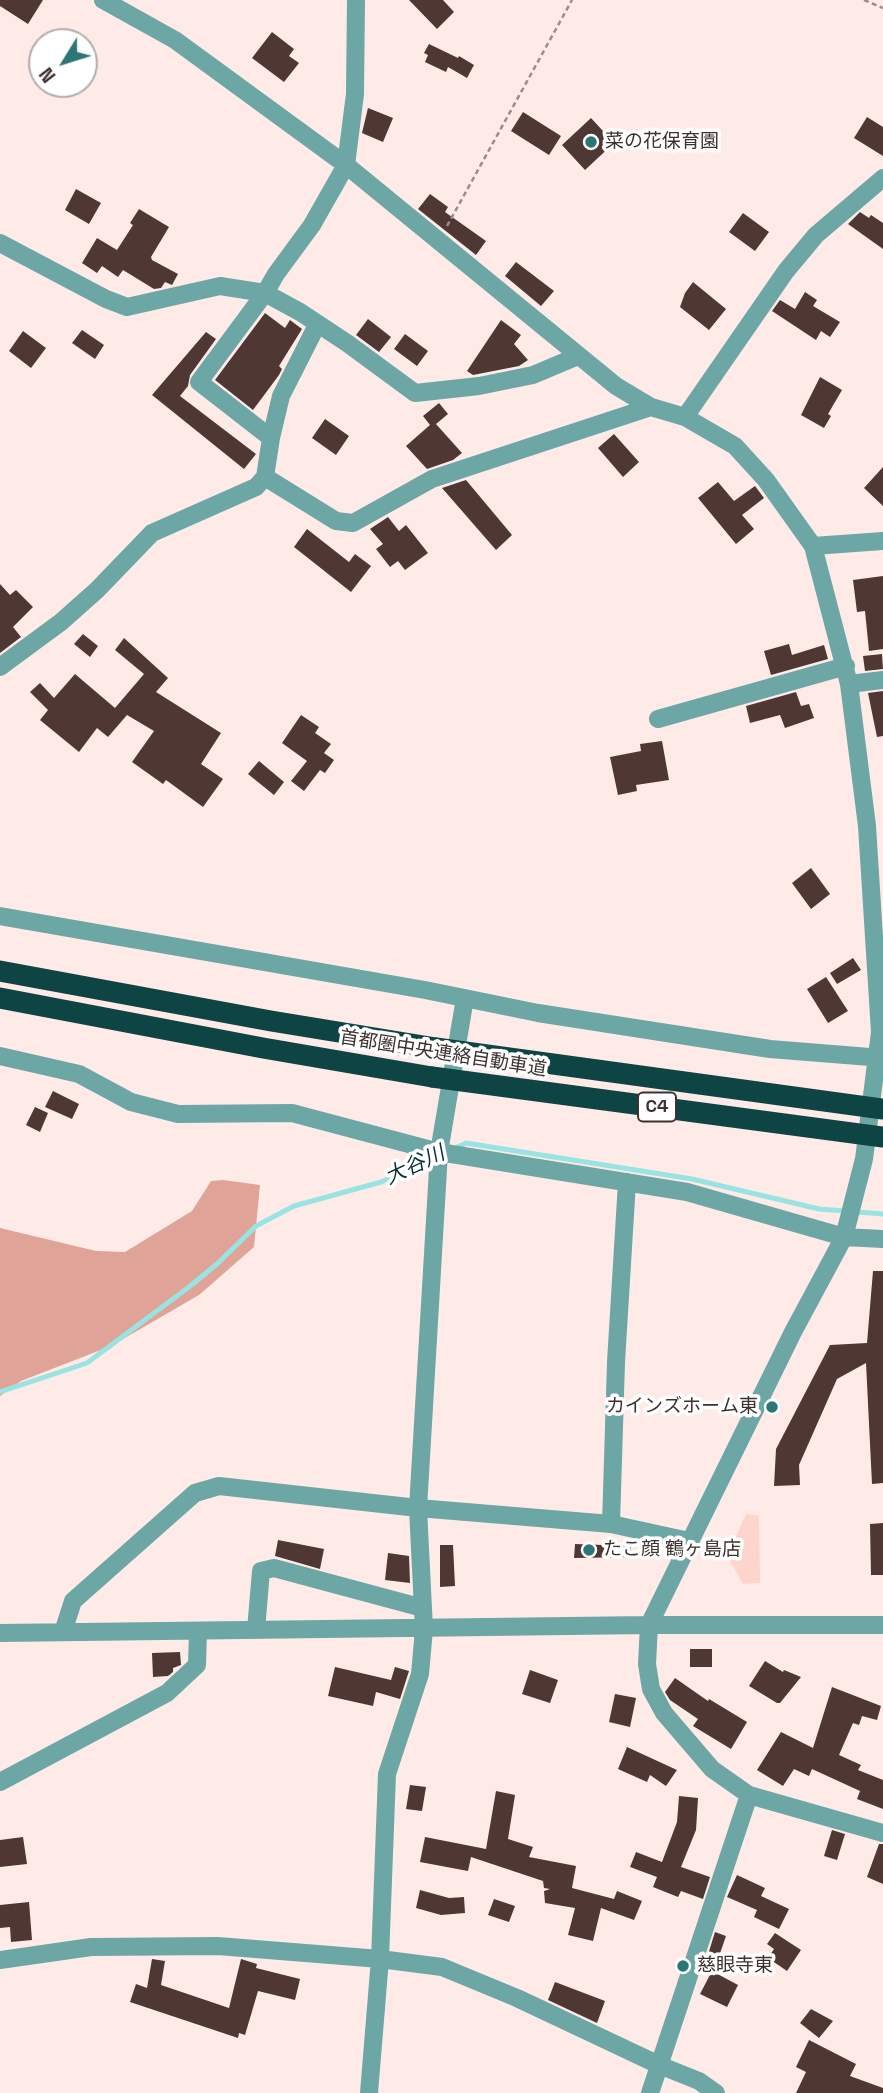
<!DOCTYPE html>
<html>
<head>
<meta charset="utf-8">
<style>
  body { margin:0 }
  #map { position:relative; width:883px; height:2093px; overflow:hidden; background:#feebe7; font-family:"Space Grotesk",sans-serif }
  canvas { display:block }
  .north { position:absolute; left:28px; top:28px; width:70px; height:70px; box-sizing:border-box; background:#fff; border:2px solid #b2adac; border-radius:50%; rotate:232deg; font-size:19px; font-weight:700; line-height:28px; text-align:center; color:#3e322f }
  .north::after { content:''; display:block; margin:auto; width:24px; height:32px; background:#2c7675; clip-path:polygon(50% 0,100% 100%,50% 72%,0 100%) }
</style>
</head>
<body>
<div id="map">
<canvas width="883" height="2093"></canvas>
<div class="north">N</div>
</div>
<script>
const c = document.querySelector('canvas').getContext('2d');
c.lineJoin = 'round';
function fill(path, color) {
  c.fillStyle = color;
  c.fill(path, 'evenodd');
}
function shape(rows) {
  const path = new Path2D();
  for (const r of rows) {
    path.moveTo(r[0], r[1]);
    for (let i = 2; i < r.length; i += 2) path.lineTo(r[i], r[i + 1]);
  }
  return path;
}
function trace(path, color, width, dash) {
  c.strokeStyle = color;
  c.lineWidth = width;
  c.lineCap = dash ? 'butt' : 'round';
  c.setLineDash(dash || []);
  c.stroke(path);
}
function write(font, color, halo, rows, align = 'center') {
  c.font = font + ' "Space Grotesk","Noto Sans JP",sans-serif';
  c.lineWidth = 7;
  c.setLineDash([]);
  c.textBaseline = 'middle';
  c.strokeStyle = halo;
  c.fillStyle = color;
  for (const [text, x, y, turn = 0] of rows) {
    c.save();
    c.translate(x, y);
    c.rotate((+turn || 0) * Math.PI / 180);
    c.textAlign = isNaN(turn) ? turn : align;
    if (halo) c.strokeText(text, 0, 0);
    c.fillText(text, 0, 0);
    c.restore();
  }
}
fill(shape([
  [746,1514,759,1516,760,1583,743,1584,727,1556]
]), '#fdd5cd');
fill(shape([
  [223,1180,260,1185,254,1247,199,1295,111,1346,21,1381,0,1396,0,1228,96,1251,125,1252,192,1211,211,1181]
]), '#dfa398');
trace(shape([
  [453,1149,466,1143,692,1179,819,1209,883,1214],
  [0,1392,87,1363,189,1287,217,1264,256,1226,294,1206,381,1182,435,1157]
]), '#99e4e3', 5);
fill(shape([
  [0,0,43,0,28,24,0,6],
  [409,0,443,0,454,12,437,29],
  [272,32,294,49,289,56,299,63,284,82,252,58],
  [429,44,458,58,459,56,474,65,467,78,448,67,446,72,425,62,428,55,424,53],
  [368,108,393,118,383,142,362,133],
  [523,112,561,136,549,155,511,131],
  [867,117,883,127,883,156,854,138],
  [591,118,614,143,585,170,562,145],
  [76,189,101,203,89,224,65,210],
  [430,194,448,207,445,212,486,241,476,255,418,209],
  [139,209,169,227,151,257,152,260,178,274,172,285,165,282,161,288,154,289,123,270,118,277,102,266,97,273,82,263,97,238,117,250,133,225,130,223],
  [860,212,869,218,871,215,883,223,883,249,848,224],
  [743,213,769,232,755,251,729,232],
  [516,262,554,291,541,306,505,276],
  [693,282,726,309,709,330,680,307,685,293],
  [805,292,817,300,813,306,840,322,830,337,821,331,816,340,772,311,780,300,795,309],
  [265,313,285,328,290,320,302,329,279,366,282,369,279,375,253,410,215,380],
  [368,319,391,337,379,352,356,335],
  [501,320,521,335,514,344,528,360,519,366,473,375,467,371],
  [82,330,104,345,95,359,72,343],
  [23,331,46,348,31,368,9,351],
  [206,332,216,339,190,375,188,386,180,396,256,454,244,469,152,395],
  [405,334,428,351,417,366,394,349],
  [820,377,842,390,828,414,831,416,824,428,801,415],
  [439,403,448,414,436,424,462,453,453,460,427,469,406,446,430,425,423,416],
  [325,419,349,436,336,455,312,438],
  [614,434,639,462,623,477,598,448],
  [883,467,883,506,864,488],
  [466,480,512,535,496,550,442,488],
  [718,482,734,501,755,486,764,498,742,515,754,529,736,544,698,498],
  [388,517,399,531,406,525,428,553,405,570,398,561,390,567,376,549,383,544,370,529],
  [307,529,349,562,355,554,371,566,351,592,294,547],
  [883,576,883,649,869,651,865,611,857,612,853,580],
  [0,584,10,595,16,590,33,607,13,627,21,637,0,653],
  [83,634,98,646,90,657,74,644],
  [124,638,168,678,156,692,221,733,201,764,223,779,203,807,166,780,163,784,132,762,154,731,127,715,108,737,97,728,79,752,40,720,48,710,30,692,40,683,54,698,75,674,115,708,144,674,115,650],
  [789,644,792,655,824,645,828,659,771,675,764,651],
  [882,654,883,669,865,671,863,656],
  [883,691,883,736,877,737,868,693],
  [796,692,801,706,809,704,814,718,785,728,780,715,750,723,746,706],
  [301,715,319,727,315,733,331,744,324,753,334,760,325,773,320,770,304,791,291,781,307,761,282,743],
  [662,741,669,780,636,785,637,791,618,795,610,757,641,751,640,744],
  [259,761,284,782,274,795,248,774],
  [811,868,830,894,811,909,792,883],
  [853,958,861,970,837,984,830,973],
  [826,977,848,1011,828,1023,807,989],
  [53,1091,79,1104,72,1119,45,1107],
  [35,1107,48,1113,40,1132,26,1125],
  [873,1271,883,1271,883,1483,872,1484,866,1363,837,1379,799,1465,800,1485,774,1486,776,1449,830,1345,867,1343],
  [883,1523,883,1575,871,1575,870,1524],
  [278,1540,324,1549,320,1569,275,1556],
  [575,1544,631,1546,631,1557,574,1558],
  [440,1545,453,1545,455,1586,440,1587],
  [388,1553,409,1556,410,1583,385,1580],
  [690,1649,712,1649,712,1667,690,1667],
  [180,1652,181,1665,173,1668,173,1672,168,1676,153,1677,152,1653],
  [765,1661,783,1672,784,1670,801,1677,780,1703,777,1703,749,1686],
  [335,1667,391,1680,395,1667,409,1671,400,1699,376,1692,373,1706,328,1696],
  [530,1670,558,1680,550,1703,522,1694],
  [675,1678,708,1701,709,1699,747,1722,731,1749,693,1726,698,1719,670,1700,665,1692],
  [832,1687,881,1706,877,1720,862,1716,859,1725,853,1723,839,1755,861,1765,858,1770,883,1780,883,1809,857,1799,860,1791,812,1769,809,1776,794,1769,783,1786,757,1770,781,1732,813,1748],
  [615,1694,636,1698,630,1727,609,1722],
  [627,1747,677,1770,666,1786,650,1775,647,1782,618,1769],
  [410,1785,426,1787,422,1811,406,1809],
  [496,1791,515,1795,508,1839,533,1847,529,1857,576,1866,572,1888,614,1899,617,1891,642,1901,634,1920,601,1908,593,1941,568,1935,575,1908,545,1903,544,1891,550,1889,544,1888,543,1881,471,1857,468,1871,420,1862,425,1837,486,1849],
  [679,1796,698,1798,696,1830,681,1867,710,1877,703,1899,681,1891,678,1897,653,1887,657,1877,630,1867,636,1852,662,1862,677,1822],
  [832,1830,845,1834,837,1860,824,1856],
  [23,1837,27,1864,0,1867,0,1840],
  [879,1844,883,1844,883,1884,867,1877],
  [737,1875,765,1888,761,1896,789,1909,779,1929,754,1917,757,1910,727,1897],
  [420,1890,449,1898,464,1897,465,1913,441,1915,416,1908],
  [494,1899,515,1906,509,1922,488,1915],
  [29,1902,32,1940,11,1942,10,1927,0,1928,0,1905],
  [715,1932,726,1936,716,1965,706,1961],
  [775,1933,801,1950,787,1971,768,1958,774,1949,767,1944],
  [152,1959,165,1961,161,1985,229,2008,241,1959,257,1964,256,1968,300,1979,295,2000,258,1991,245,2035,239,2033,238,2038,130,2002,136,1984,147,1988],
  [712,1971,738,1985,727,2007,700,1994],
  [555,1982,605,2001,597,2023,548,2000],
  [811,2009,833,2021,819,2038,800,2023],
  [809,2040,856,2064,850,2076,883,2088,883,2093,796,2093,806,2072,796,2067]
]), '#4f3733');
trace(shape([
  [864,0,883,8],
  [447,226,572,0]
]), '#9b8c88', 2.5, [5, 3.5]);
trace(shape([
  [103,0,175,40,346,165,616,386,651,407,685,417,735,446,766,480,813,546,849,684,867,826,880,1032,864,1159,844,1237,793,1332,649,1625,647,1664,651,1689,664,1713,712,1769,749,1795,883,1833],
  [0,243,106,299,127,307,220,286,265,293,300,312,347,343,415,393,479,386,533,375,578,356],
  [685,417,786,271,816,235,883,178],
  [271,438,199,382,265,293,276,274,312,225,346,165,355,94,356,0],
  [265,477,336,521,353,523,432,479,651,407],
  [813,546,883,541],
  [0,667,61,622,97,590,152,533,256,487,265,477,271,438,281,396,317,325],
  [849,684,883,680],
  [658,719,846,666],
  [0,916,425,990,538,1013,770,1049,883,1058],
  [0,1056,79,1074,131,1102,178,1114,292,1113,439,1152,687,1192,844,1237,883,1239],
  [611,1524,616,1362,627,1182],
  [256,1630,261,1571,274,1568,423,1608],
  [63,1632,73,1601,195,1493,219,1486,418,1508,611,1524,689,1541],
  [0,1633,649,1625,883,1625],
  [0,1782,167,1693,197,1665,198,1631],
  [0,1960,91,1947,218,1946,380,1959,442,1967,517,1998,659,2065,699,2081,716,2093],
  [369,2093,380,1959,387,1774,420,1674,424,1629,418,1508,439,1152,465,998],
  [650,2093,749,1795]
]), '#6ca6a5', 18);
trace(shape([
  [0,971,271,1021,436,1048],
  [0,998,263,1048,432,1077]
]), '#0f4444', 21);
trace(shape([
  [436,1048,883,1109],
  [432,1077,883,1137]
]), '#0f4444', 21);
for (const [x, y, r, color] of [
  [591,142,7,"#2c7675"],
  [772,1407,7,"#2c7675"],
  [589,1550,7,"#2c7675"],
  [683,1966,7,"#2c7675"]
]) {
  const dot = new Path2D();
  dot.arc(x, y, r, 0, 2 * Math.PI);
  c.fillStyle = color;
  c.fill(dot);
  trace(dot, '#fff', 2.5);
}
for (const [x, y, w] of [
  [657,1107,38]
]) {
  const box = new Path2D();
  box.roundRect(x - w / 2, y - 14.5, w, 29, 5);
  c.fillStyle = '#fff';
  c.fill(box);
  trace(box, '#3e322f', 2);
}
write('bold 18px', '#3e322f', null, [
  ["C4",657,1107]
]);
write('19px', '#3e322f', '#fff', [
  ["菜の花保育園",605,142],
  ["カインズホーム東",758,1407,"right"],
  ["たこ顔 鶴ヶ島店",603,1550],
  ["慈眼寺東",697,1966]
], 'left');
write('19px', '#3e322f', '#fff', [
  ["首都圏中央連絡自動車道",443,1054,9]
]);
write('italic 21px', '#0d3232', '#fff', [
  ["大谷川",415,1166,-25]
]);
</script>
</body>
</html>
